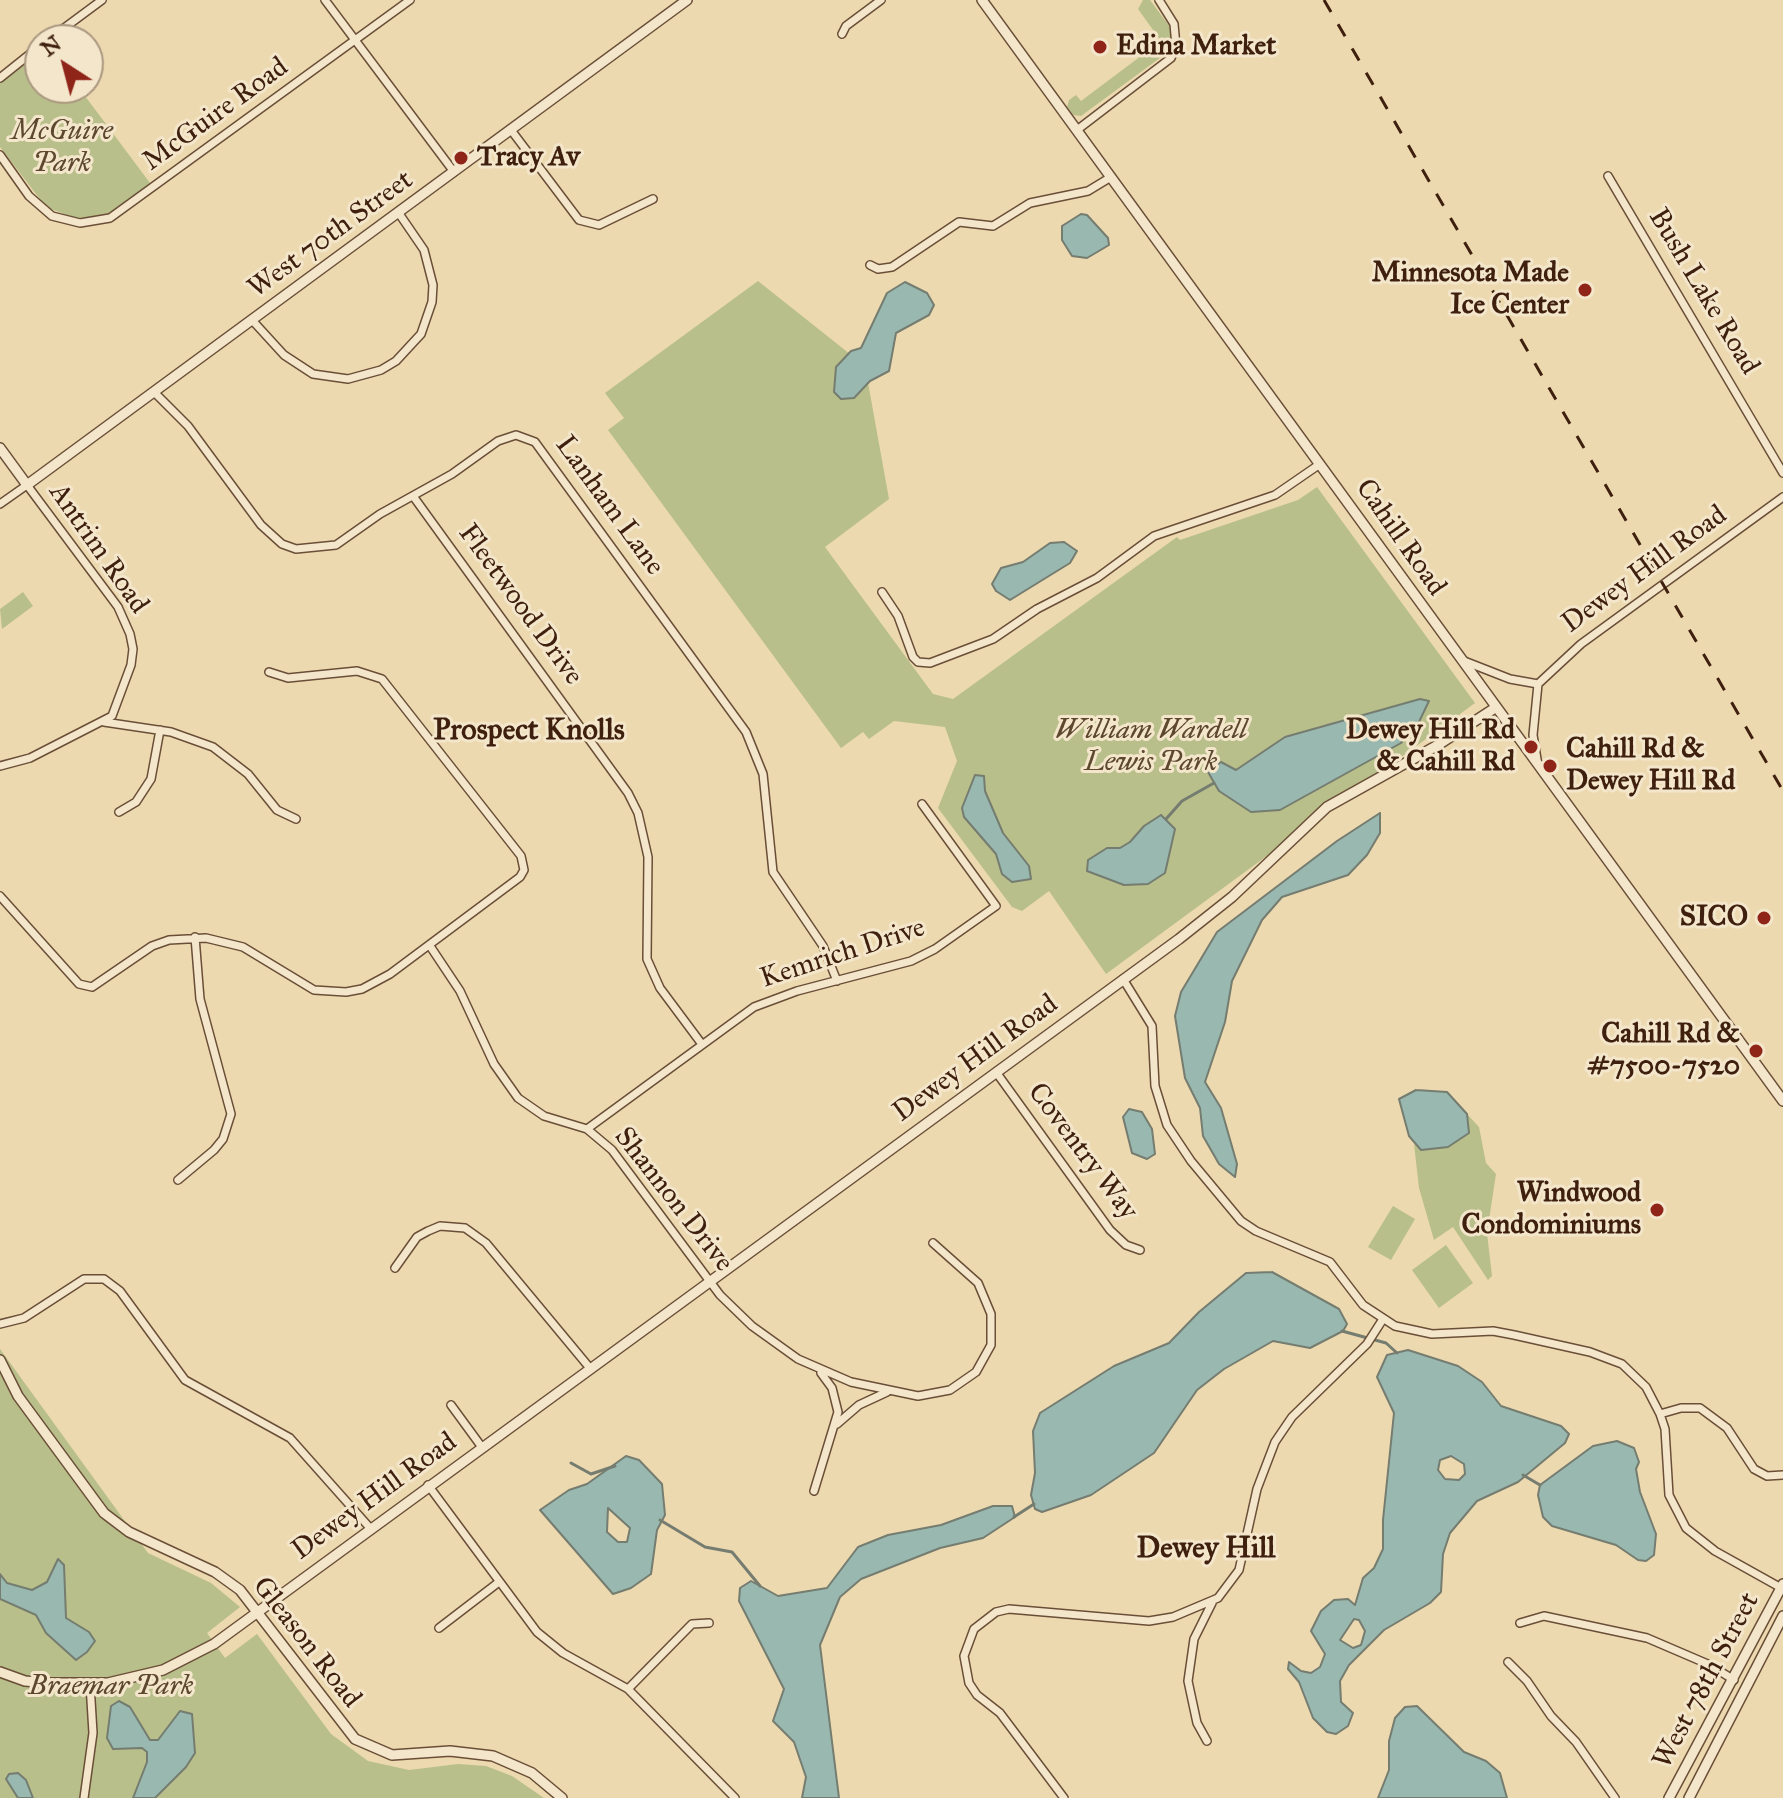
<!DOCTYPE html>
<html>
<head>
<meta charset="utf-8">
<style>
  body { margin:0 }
  #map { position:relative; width:1783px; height:1798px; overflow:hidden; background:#ecd9af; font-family:"IM FELL Great Primer",serif }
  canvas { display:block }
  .north { position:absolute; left:24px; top:24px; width:80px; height:80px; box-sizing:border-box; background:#f3e6cb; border:2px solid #ab9780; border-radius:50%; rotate:324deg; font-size:22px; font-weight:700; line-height:32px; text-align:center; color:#3f200f }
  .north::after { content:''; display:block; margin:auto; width:28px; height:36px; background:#8f2418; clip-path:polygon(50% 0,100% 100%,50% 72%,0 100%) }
</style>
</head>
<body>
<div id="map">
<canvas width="1783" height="1798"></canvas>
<div class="north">N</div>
</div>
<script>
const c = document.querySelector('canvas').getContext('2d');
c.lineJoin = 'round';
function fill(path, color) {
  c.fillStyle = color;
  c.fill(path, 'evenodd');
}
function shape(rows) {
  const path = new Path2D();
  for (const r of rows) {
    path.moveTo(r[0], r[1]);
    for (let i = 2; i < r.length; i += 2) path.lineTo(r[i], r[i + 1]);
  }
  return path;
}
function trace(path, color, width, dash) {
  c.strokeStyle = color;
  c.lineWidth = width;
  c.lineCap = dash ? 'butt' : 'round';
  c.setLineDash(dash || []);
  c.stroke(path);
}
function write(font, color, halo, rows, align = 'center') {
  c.font = font + ' "IM FELL Great Primer",serif';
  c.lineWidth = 6;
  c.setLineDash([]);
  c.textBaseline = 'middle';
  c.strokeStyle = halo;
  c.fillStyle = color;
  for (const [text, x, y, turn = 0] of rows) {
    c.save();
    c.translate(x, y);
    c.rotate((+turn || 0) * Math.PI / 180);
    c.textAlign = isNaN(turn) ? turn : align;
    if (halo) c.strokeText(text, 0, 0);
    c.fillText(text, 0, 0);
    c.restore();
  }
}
fill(shape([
  [1143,0,1150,0,1170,27,1172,39,1168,52,1081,116,1073,115,1067,107,1069,100,1076,95,1081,101,1161,41,1138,9],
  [40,51,40,88,79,88,150,183,119,208,103,216,75,218,46,207,0,147,0,83],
  [758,281,865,366,889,499,825,547,933,694,953,699,1177,537,1180,540,1298,500,1317,487,1475,703,1106,974,1049,891,1022,911,1012,907,938,808,957,761,945,727,894,721,869,739,863,732,841,748,608,430,624,418,605,393],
  [23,592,33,606,2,629,0,609],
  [1467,1114,1479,1127,1486,1163,1496,1174,1487,1233,1492,1276,1488,1280,1453,1227,1434,1240,1419,1188,1414,1144,1421,1150,1469,1133],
  [1393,1206,1415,1219,1391,1260,1368,1247],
  [1446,1245,1473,1283,1439,1308,1412,1270],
  [0,1349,148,1553,211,1583,240,1607,207,1633,225,1658,257,1634,331,1734,368,1761,409,1770,458,1764,486,1766,512,1776,544,1798,0,1798]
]), '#b8bf8a');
const water = shape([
  [1081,214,1087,215,1108,238,1109,245,1087,258,1072,256,1062,240,1062,226,1081,214],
  [905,282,927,293,934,305,929,315,896,333,889,371,870,381,854,398,841,399,834,392,836,367,851,351,861,348,887,293,905,282],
  [1064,542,1077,551,1070,563,1010,600,996,591,992,584,1001,568,1023,562,1050,543,1064,542],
  [1420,699,1429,701,1418,724,1401,743,1280,810,1251,812,1219,791,1208,772,1221,762,1236,770,1285,737,1420,699],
  [975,775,984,776,985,791,1003,833,1029,866,1031,879,1012,882,1002,874,996,854,964,817,962,808,975,775],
  [1380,813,1380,833,1367,855,1348,875,1282,897,1262,920,1232,981,1225,1022,1205,1082,1221,1108,1237,1164,1235,1177,1219,1164,1203,1136,1200,1108,1185,1078,1175,1016,1181,992,1217,932,1337,841,1380,813],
  [1161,815,1175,829,1165,873,1148,884,1124,885,1087,871,1088,860,1107,848,1120,848,1130,842,1144,826,1161,815],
  [1416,1090,1447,1092,1467,1114,1469,1133,1448,1147,1421,1150,1409,1136,1399,1099,1416,1090],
  [1129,1109,1142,1112,1152,1129,1155,1154,1147,1159,1132,1153,1123,1117,1129,1109],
  [1272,1272,1339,1309,1347,1324,1343,1331,1310,1348,1273,1341,1224,1369,1197,1390,1154,1453,1091,1495,1042,1512,1035,1509,1031,1495,1035,1473,1033,1431,1040,1413,1114,1366,1169,1343,1199,1312,1246,1273,1272,1272],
  [1408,1350,1458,1366,1482,1382,1501,1406,1561,1426,1569,1434,1565,1443,1518,1482,1477,1501,1450,1533,1443,1554,1441,1592,1430,1603,1384,1630,1349,1665,1340,1681,1341,1702,1353,1713,1348,1726,1336,1734,1327,1732,1313,1718,1299,1682,1288,1669,1289,1662,1301,1671,1311,1673,1320,1667,1325,1654,1311,1631,1321,1611,1334,1600,1348,1599,1355,1605,1363,1578,1374,1568,1383,1549,1383,1520,1394,1413,1377,1377,1387,1355,1408,1350],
  [1451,1456,1464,1464,1465,1474,1459,1480,1445,1479,1438,1470,1440,1460,1451,1456],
  [1354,1619,1359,1620,1365,1631,1361,1645,1353,1648,1340,1640,1354,1619],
  [1617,1441,1634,1448,1639,1462,1636,1469,1640,1492,1656,1534,1654,1555,1646,1561,1638,1560,1616,1545,1552,1526,1543,1517,1538,1495,1540,1485,1593,1446,1617,1441],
  [626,1456,639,1460,662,1484,665,1515,657,1530,651,1574,631,1588,613,1594,540,1510,569,1490,587,1484,626,1456],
  [608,1508,630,1528,627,1542,618,1542,607,1532,608,1508],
  [993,1506,1012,1506,1015,1517,983,1538,940,1548,861,1579,840,1597,820,1645,839,1798,802,1798,806,1777,794,1742,773,1721,784,1689,739,1601,740,1588,751,1581,778,1596,827,1588,858,1547,888,1535,941,1525,993,1506],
  [58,1559,64,1565,66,1618,89,1632,95,1641,87,1652,76,1660,46,1633,36,1615,0,1599,0,1574,7,1583,32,1590,47,1582,58,1559],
  [119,1701,130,1707,150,1740,158,1740,180,1711,192,1714,195,1753,186,1767,155,1798,133,1798,147,1762,147,1752,142,1748,113,1749,107,1738,111,1706,119,1701],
  [1417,1706,1464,1752,1486,1761,1500,1773,1507,1798,1378,1798,1389,1770,1389,1741,1395,1718,1405,1707,1417,1706],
  [18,1773,26,1780,33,1798,18,1798,6,1779,9,1774,18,1773]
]);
fill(water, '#99b9b0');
trace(water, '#757c70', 2);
trace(shape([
  [1166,819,1182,801,1214,783],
  [1342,1331,1386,1343,1397,1353],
  [571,1463,591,1474,615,1466],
  [1523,1475,1540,1485],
  [1014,1517,1034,1504],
  [660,1520,705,1547,732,1552,760,1586]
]), '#757c70', 3);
const minor = shape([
  [325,0,454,172],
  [842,34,846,26,881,0],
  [48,40,102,0],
  [0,78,40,46],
  [511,130,579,220,599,225,653,199],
  [1077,130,1171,58,1176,46,1174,24,1159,0],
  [0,155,29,196,52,216,80,223,110,218,410,0],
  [1608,176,1783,473],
  [870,265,878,269,892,267,959,222,993,226,1030,203,1088,191,1111,177],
  [252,320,284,355,313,374,348,379,381,370,396,361,421,334,432,302,433,285,424,250,398,212],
  [154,392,188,426,261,525,282,544,296,549,336,545,380,514,452,474,498,441,516,435,535,442,746,732,763,774,773,872,823,946,837,981],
  [413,496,628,793,638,813,648,857,647,959,660,988,701,1043],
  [0,504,27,485,118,607,130,634,133,649,131,665,112,716,30,758,0,766],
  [882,592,898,616,913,657,918,662,930,663,993,639,1037,609,1097,578,1154,536,1275,495,1320,464],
  [1464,661,1510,679,1538,684],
  [104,722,171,732,213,747,248,774,277,810,296,819],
  [1537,759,1533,735,1538,684,1581,644,1783,497],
  [119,812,136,802,151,779,160,730],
  [0,896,79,984,92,987,152,946,169,940,206,938,243,947,314,990,346,992,362,989,390,974,520,877,524,870,521,856,382,679,357,671,288,678,269,672],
  [430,946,460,991,494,1064,518,1098,544,1116,587,1129,612,1150,720,1295,752,1326,798,1359,851,1382,918,1396,950,1390,976,1372,991,1345,991,1314,978,1283,933,1243],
  [1123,979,1152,1026,1155,1086,1167,1125,1191,1161,1241,1221,1256,1231,1330,1262,1363,1305,1395,1326,1432,1334,1493,1331,1514,1335,1590,1352,1622,1364,1646,1387,1660,1414,1665,1429,1669,1495,1686,1528,1715,1551,1783,1589],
  [996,1072,1110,1230,1126,1245,1140,1250],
  [587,1129,754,1007,797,991,911,961,935,949,996,906,922,804],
  [178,1180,214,1150,223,1139,231,1114,200,999,195,937],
  [395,1268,417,1237,428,1231,440,1226,465,1228,486,1243,589,1367],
  [0,1324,24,1318,84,1279,104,1279,120,1291,185,1380,290,1438,370,1528],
  [451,1405,481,1446],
  [1660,1414,1681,1408,1700,1408,1727,1428,1754,1469,1767,1476,1783,1475],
  [837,1424,859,1405,887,1392],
  [428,1485,537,1632,563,1653,628,1689,735,1798],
  [814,1491,838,1412,832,1388,821,1373],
  [1520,1623,1544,1616,1647,1638,1710,1665,1734,1680],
  [439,1628,499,1582],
  [1508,1662,1527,1681,1551,1716,1576,1742,1615,1798],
  [628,1689,692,1624,709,1623],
  [1207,1741,1197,1723,1188,1681,1194,1639,1212,1603],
  [84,1798,93,1733,90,1684],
  [1064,1798,1000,1713,977,1695,969,1683,964,1656,974,1629,996,1612,1009,1609,1149,1621,1173,1617,1218,1598,1239,1570,1257,1489,1275,1442,1292,1417,1367,1344,1383,1319]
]);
const tertiary = shape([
  [982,0,1783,1101],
  [0,448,27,485,687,0],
  [0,1360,18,1396,104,1513,129,1532,215,1572,240,1590,355,1739,392,1755,450,1751,493,1756,532,1773,562,1798],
  [0,1672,25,1681,48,1683,108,1683,163,1670,214,1644,1179,939,1232,897,1327,807,1438,745,1495,708],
  [1669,1798,1783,1584],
  [1689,1798,1783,1616]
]);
trace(minor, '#6a4e37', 10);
trace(tertiary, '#6a4e37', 12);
trace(minor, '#f3e6cb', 7);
trace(tertiary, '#f3e6cb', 9);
trace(shape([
  [1324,0,1783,791]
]), '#3f200f', 3, [14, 14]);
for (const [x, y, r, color] of [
  [1100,47,8,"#8f2418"],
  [461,158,8,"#8f2418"],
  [1585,290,8,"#8f2418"],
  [1531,747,8,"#8f2418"],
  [1550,766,8,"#8f2418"],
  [1764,918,8,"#8f2418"],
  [1756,1051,8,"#8f2418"],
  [1657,1210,8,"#8f2418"]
]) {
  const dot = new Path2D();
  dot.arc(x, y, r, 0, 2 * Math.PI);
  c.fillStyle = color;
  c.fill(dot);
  trace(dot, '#f3e6cb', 3);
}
write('bold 28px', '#3f200f', '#f3e6cb', [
  ["Edina Market",1116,47,"left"],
  ["Tracy Av",477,158,"left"],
  ["Minnesota Made",1569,274],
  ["Ice Center",1569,306],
  ["Dewey Hill Rd",1515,731],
  ["& Cahill Rd",1515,763],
  ["Cahill Rd &",1566,750,"left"],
  ["Dewey Hill Rd",1566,782,"left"],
  ["SICO",1748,918],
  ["Cahill Rd &",1740,1035],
  ["#7500-7520",1740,1067],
  ["Windwood",1641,1194],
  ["Condominiums",1641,1226]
], 'right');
write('28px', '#3f200f', '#f3e6cb', [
  ["McGuire Road",216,115,-36],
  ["West 70th Street",331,235,-36],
  ["Bush Lake Road",1703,292,59],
  ["Lanham Lane",609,506,54],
  ["Cahill Road",1400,538,55],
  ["Antrim Road",98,549,55],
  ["Dewey Hill Road",1645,570,-36],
  ["Fleetwood Drive",520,605,54],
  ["Kemrich Drive",843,954,-18],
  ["Dewey Hill Road",976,1059,-36],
  ["Coventry Way",1082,1152,53],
  ["Shannon Drive",673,1200,52],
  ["Dewey Hill Road",375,1497,-36],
  ["Gleason Road",306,1643,52],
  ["West 78th Street",1707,1681,-62]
]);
write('italic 28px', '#5d482e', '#f3e6cb', [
  ["McGuire",62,132],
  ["Park",62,164],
  ["William Wardell",1151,731],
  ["Lewis Park",1151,763],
  ["Braemar Park",111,1687]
]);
write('bold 30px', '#3f200f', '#f3e6cb', [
  ["Prospect Knolls",529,732],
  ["Dewey Hill",1206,1550]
]);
</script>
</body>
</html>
